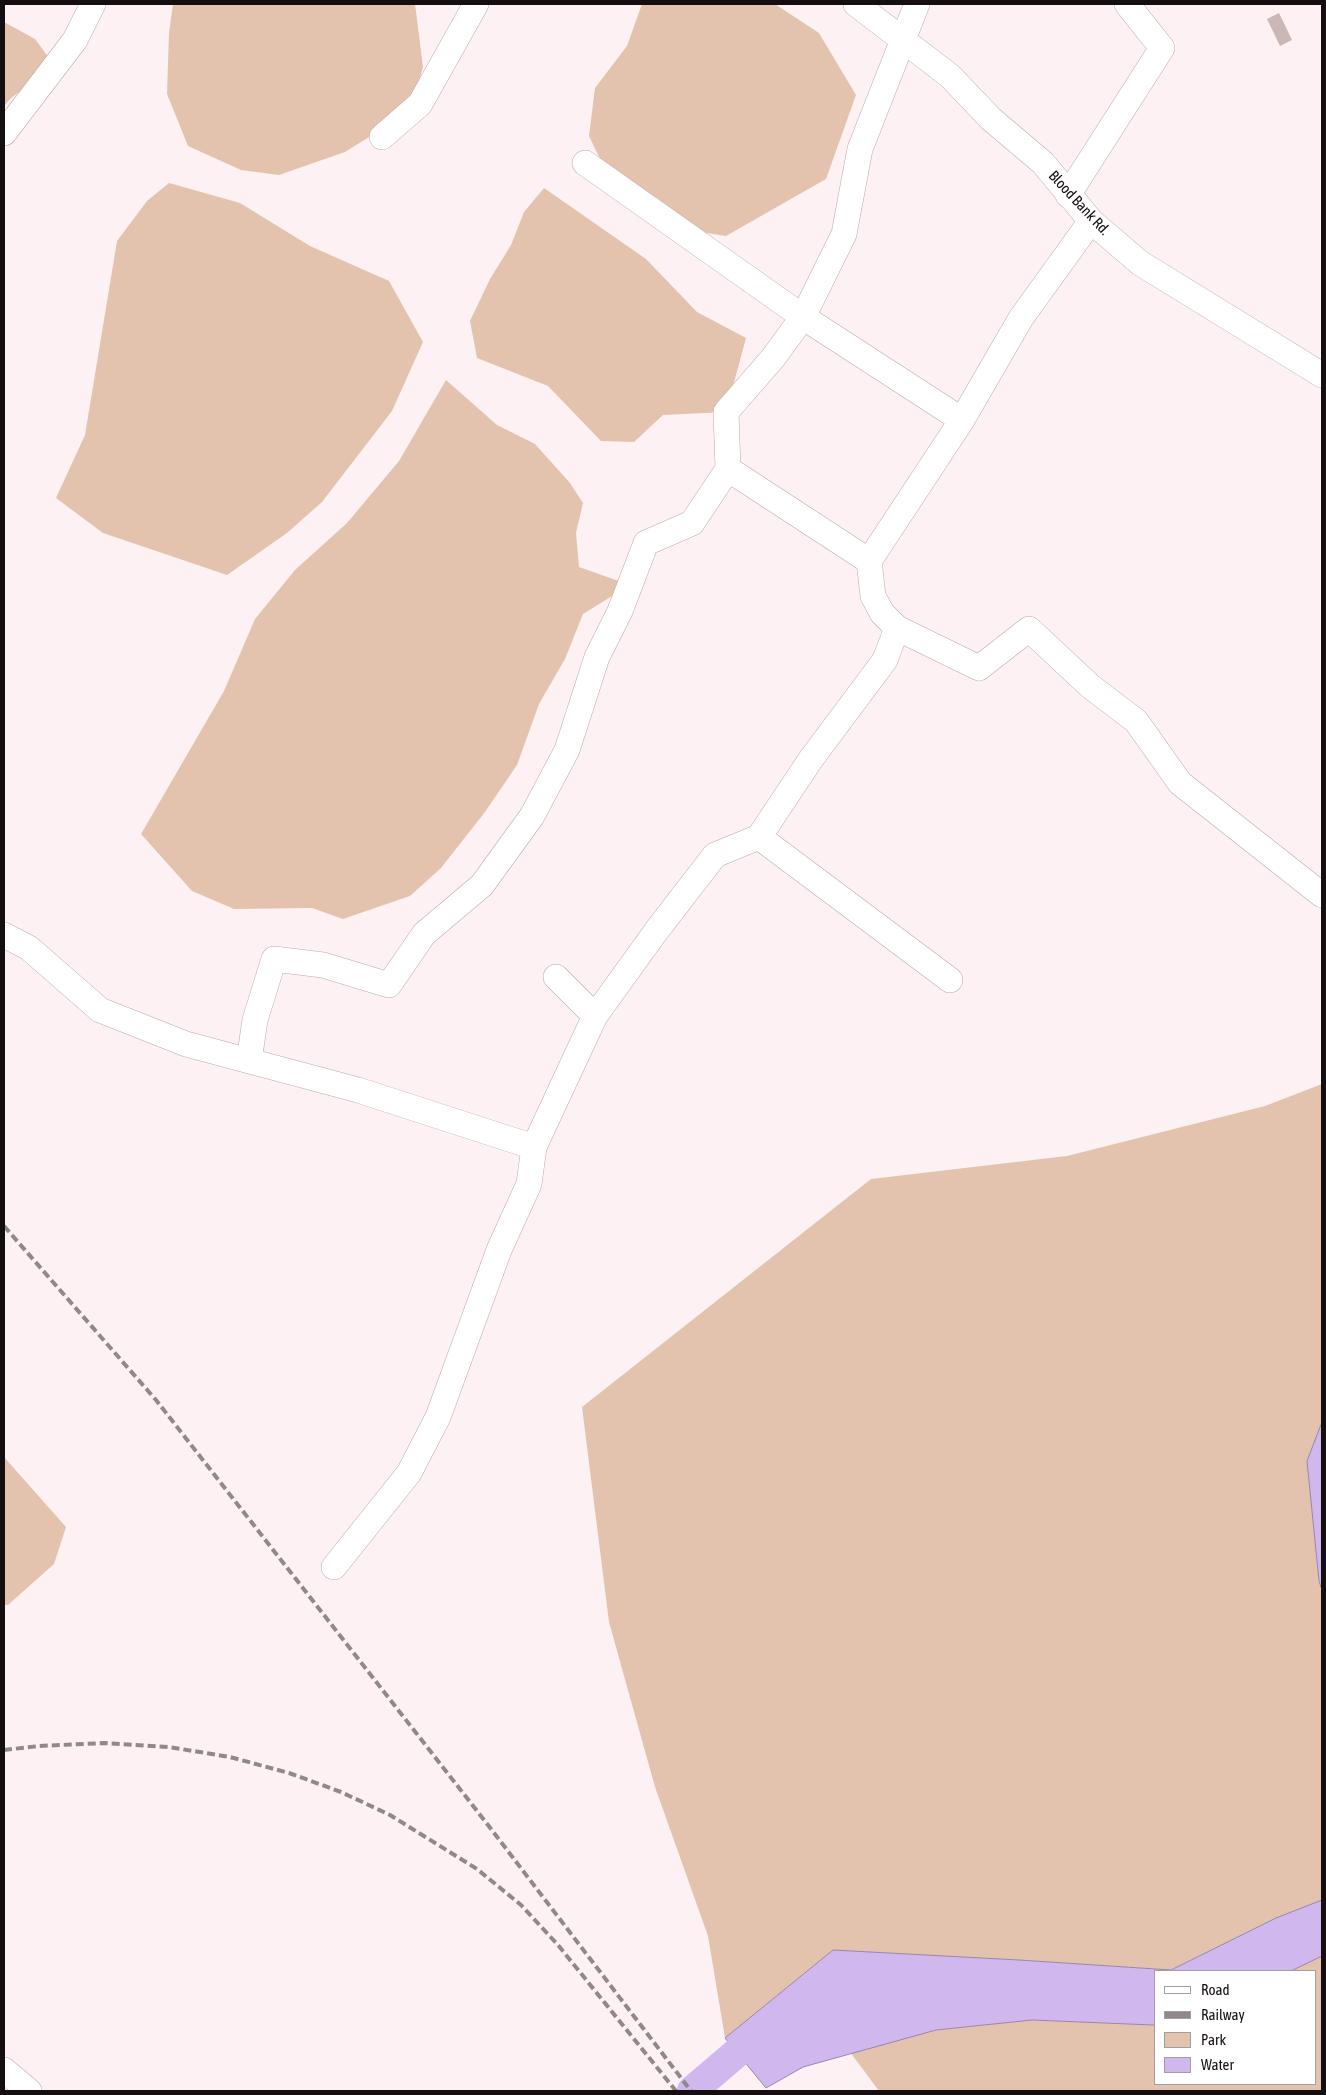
<!DOCTYPE html>
<html>
<head>
<meta charset="utf-8">
<style>
  body { margin:0 }
  #map { position:relative; width:1326px; height:2095px; overflow:hidden; background:#fdf1f4; font-family:"Asap Condensed",sans-serif }
  canvas { display:block }
  .frame { position:absolute; inset:0; border:5px solid #150e10; pointer-events:none }
  .legend { position:absolute; left:1154px; top:1970px; width:162px; height:115px; box-sizing:border-box; background:#fff; border:1px solid #a19f9f; margin:0; padding:6px 9px; list-style:none; font-size:15px; color:#150e10 }
  .legend li { display:flex; align-items:center; gap:10px; height:25px }
  .legend b { width:25px; border:1px solid #a19f9f }
</style>
</head>
<body>
<div id="map">
<canvas width="1326" height="2095"></canvas>
<div class="frame"></div>
<ul class="legend">
<li><b style="height:6px;background:#fff"></b>Road</li>
<li><b style="height:6px;background:#92888a"></b>Railway</li>
<li><b style="height:14px;background:#e3c3ad"></b>Park</li>
<li><b style="height:14px;background:#d0b8ee"></b>Water</li>
</ul>
</div>
<script>
const c = document.querySelector('canvas').getContext('2d');
c.lineJoin = 'round';
function fill(path, color) {
  c.fillStyle = color;
  c.fill(path, 'evenodd');
}
function shape(rows) {
  const path = new Path2D();
  for (const r of rows) {
    path.moveTo(r[0], r[1]);
    for (let i = 2; i < r.length; i += 2) path.lineTo(r[i], r[i + 1]);
  }
  return path;
}
function trace(path, color, width, dash) {
  c.strokeStyle = color;
  c.lineWidth = width;
  c.lineCap = dash ? 'butt' : 'round';
  c.setLineDash(dash || []);
  c.stroke(path);
}
function write(font, color, halo, rows, align = 'center') {
  c.font = font + ' "Asap Condensed",sans-serif';
  c.lineWidth = 4;
  c.setLineDash([]);
  c.textBaseline = 'middle';
  c.strokeStyle = halo;
  c.fillStyle = color;
  for (const [text, x, y, turn = 0] of rows) {
    c.save();
    c.translate(x, y);
    c.rotate((+turn || 0) * Math.PI / 180);
    c.textAlign = isNaN(turn) ? turn : align;
    if (halo) c.strokeText(text, 0, 0);
    c.fillText(text, 0, 0);
    c.restore();
  }
}
fill(shape([
  [173,4,415,4,423,67,411,111,345,152,279,175,241,170,188,146,167,94,169,33],
  [642,4,775,4,819,33,856,95,826,179,726,236,663,226,618,196,589,136,595,88,627,46],
  [4,22,35,39,55,66,11,98,4,106],
  [169,183,240,203,310,246,389,281,423,342,392,411,322,502,287,533,227,575,103,533,56,498,85,435,117,241,147,201],
  [544,188,646,259,697,312,746,338,726,412,663,415,634,442,601,441,548,386,477,358,470,321,490,279,511,245,524,212],
  [446,380,497,425,535,444,570,483,583,503,576,533,579,567,630,585,583,614,565,659,539,704,517,765,485,812,441,868,410,896,343,919,312,908,234,909,192,891,141,834,224,691,255,619,295,570,347,523,399,461],
  [1322,1084,1322,1422,1307,1461,1319,1581,1322,1590,1322,1900,1276,1918,1171,1970,1019,1960,833,1950,725,2038,708,1936,655,1787,609,1622,582,1407,871,1179,1067,1156,1265,1106],
  [4,1457,66,1527,54,1564,8,1605,4,1605],
  [1322,1956,1322,2091,879,2091,850,2052,936,2030,1031,2020,1155,2025,1155,2084,1315,2084,1315,1971,1291,1971]
]), '#e3c3ad');
const water = shape([
  [1322,1422,1322,1590,1319,1581,1307,1461,1322,1422],
  [1322,1900,1322,1956,1291,1971,1155,1971,1155,2025,1153,2025,1032,2020,936,2030,803,2067,766,2088,725,2038,833,1950,1019,1960,1171,1970,1276,1918,1322,1900]
]);
fill(water, '#d0b8ee');
trace(water, '#9885ab', 1);
trace(shape([
  [692,2091,767,2027]
]), '#d0b8ee', 30);
fill(shape([
  [1279,13,1292,40,1280,46,1267,19]
]), '#cbb7b4');
const minor = shape([
  [856,4,950,76,991,119,1043,163,1091,221,1140,263,1322,375],
  [4,133,75,40,93,4],
  [382,137,420,104,476,4],
  [585,163,803,317,962,420],
  [1068,195,1162,48,1127,4],
  [728,469,869,561],
  [897,628,882,613,873,596,869,561,962,420,1021,318,1091,221],
  [759,837,950,980],
  [4,935,29,948,100,1010,186,1044,358,1090,534,1147,595,1016,657,930,715,855,759,837,811,759,885,660,897,628,979,668,1029,629,1090,686,1136,721,1180,783,1322,895],
  [556,977,595,1016],
  [249,1061,255,1020,274,959,323,965,389,985,424,934,482,885,532,816,567,750,597,657,620,611,646,543,692,523,728,469,726,412,773,358,803,317,844,234,860,149,917,4],
  [334,1567,409,1473,438,1417,499,1250,529,1184,534,1147],
  [4,2070,29,2091]
]);
trace(minor, '#bca8ad', 26);
trace(minor, '#fff', 25);
trace(shape([
  [4,1226,156,1400,488,1825,691,2091],
  [4,1750,39,1746,105,1743,169,1747,230,1757,289,1773,341,1792,390,1815,477,1869,521,1905,558,1945,676,2091]
]), '#92888a', 4, [8, 4]);
write('15px', '#150e10', '#fff', [
  ["Blood Bank Rd.",1079,203,47]
]);
</script>
</body>
</html>
